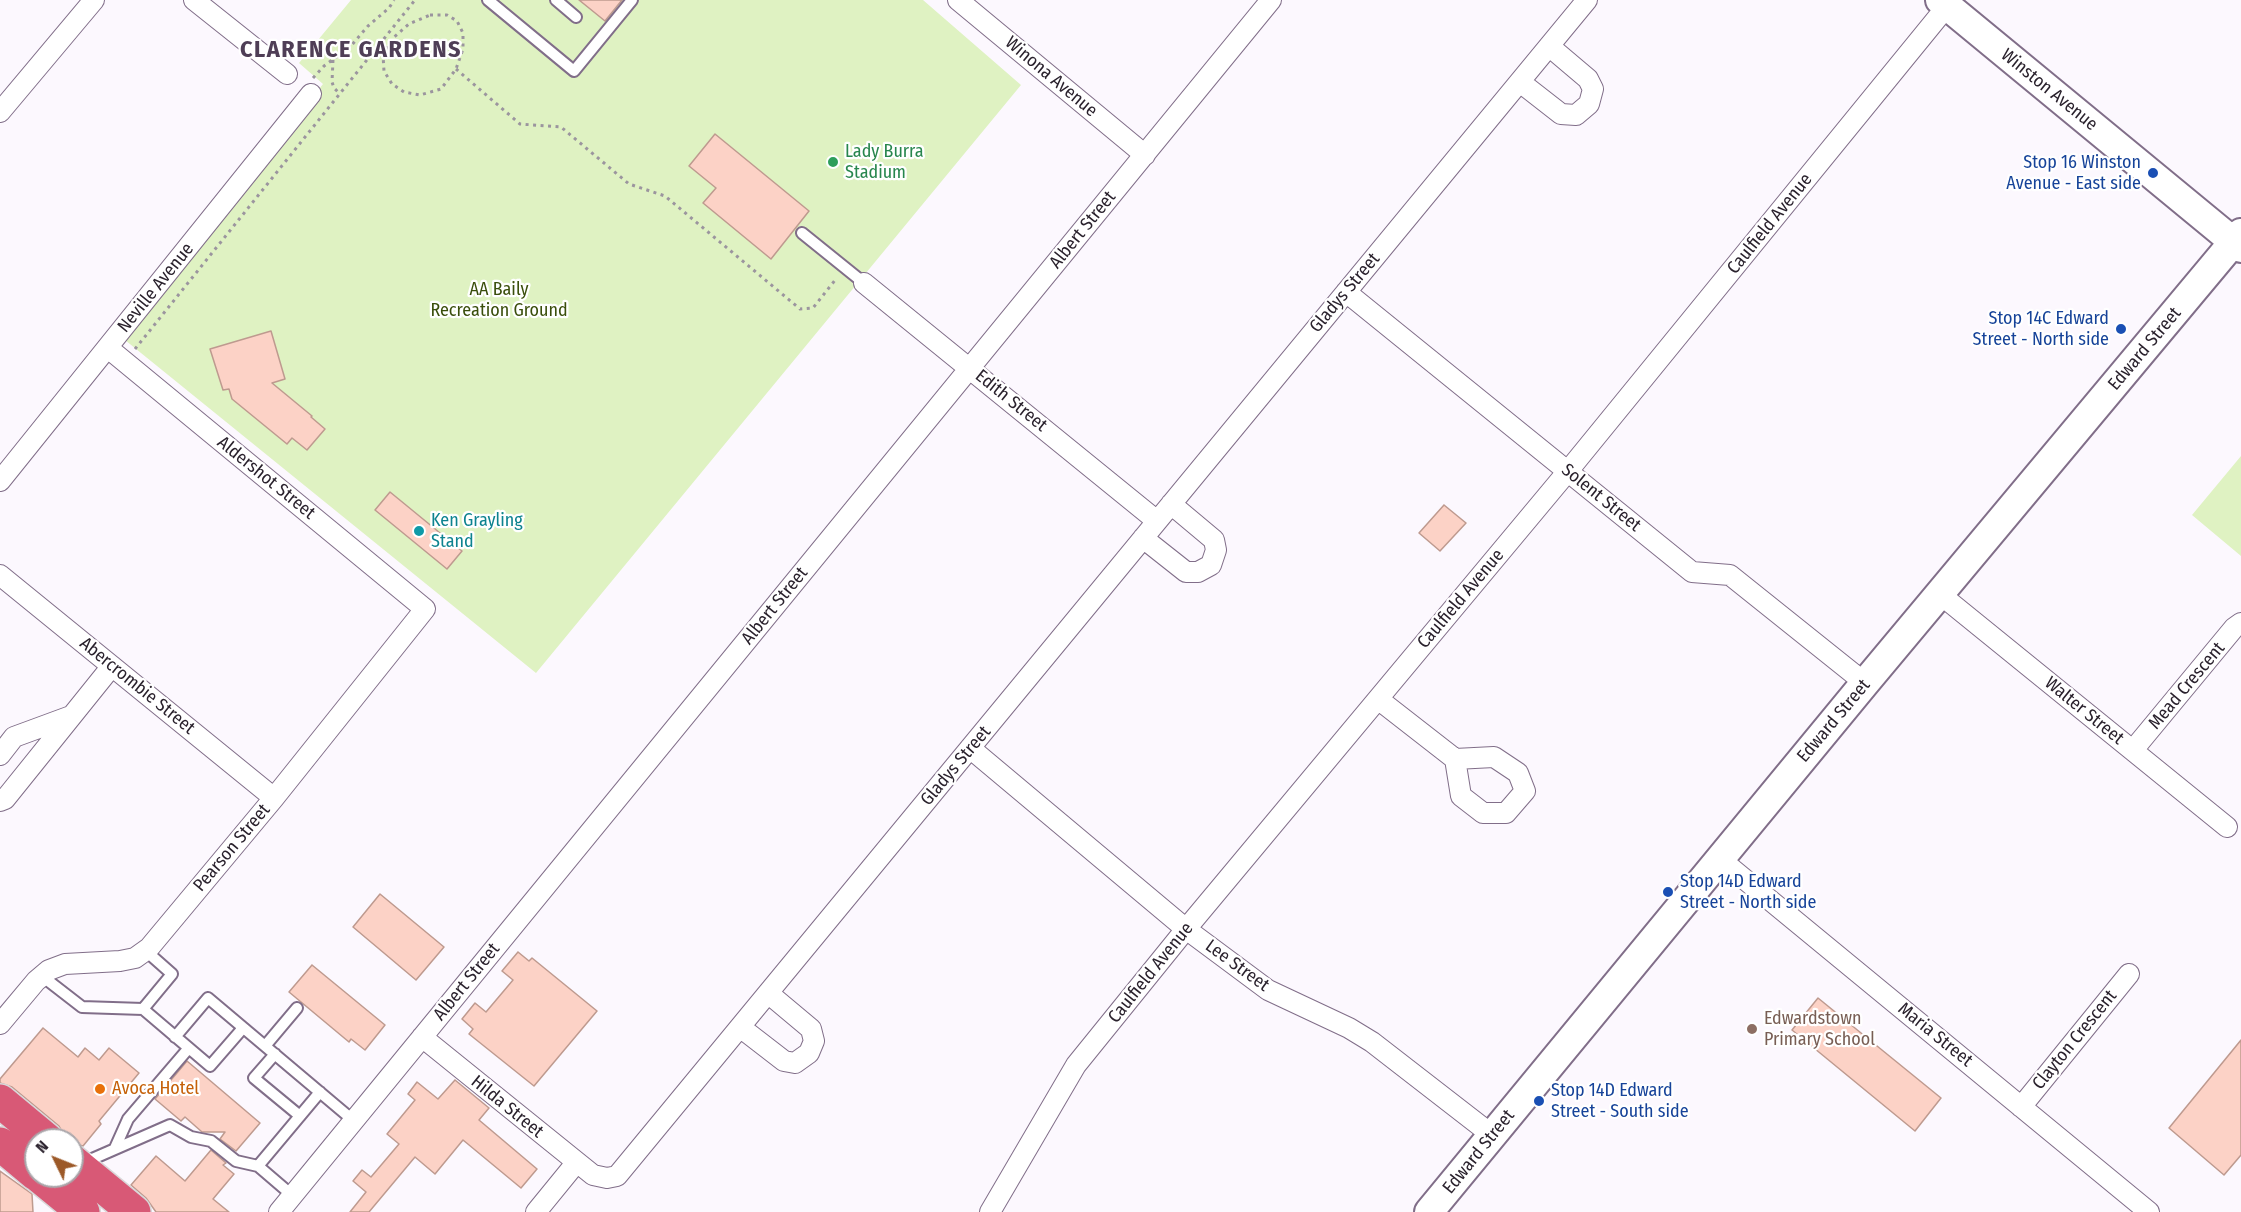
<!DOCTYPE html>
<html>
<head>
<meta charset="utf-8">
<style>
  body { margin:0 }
  #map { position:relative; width:2241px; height:1212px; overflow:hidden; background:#fcf8fe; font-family:"Fira Sans Condensed",sans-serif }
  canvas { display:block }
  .north { position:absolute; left:24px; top:1128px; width:60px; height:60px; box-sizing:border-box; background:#fff; border:2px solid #aaa7ab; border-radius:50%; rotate:313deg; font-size:16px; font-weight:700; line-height:24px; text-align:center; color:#2a222d }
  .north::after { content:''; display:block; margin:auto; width:21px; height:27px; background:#9c5928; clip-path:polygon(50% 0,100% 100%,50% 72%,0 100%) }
</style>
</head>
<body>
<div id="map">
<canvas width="2241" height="1212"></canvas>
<div class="north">N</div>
</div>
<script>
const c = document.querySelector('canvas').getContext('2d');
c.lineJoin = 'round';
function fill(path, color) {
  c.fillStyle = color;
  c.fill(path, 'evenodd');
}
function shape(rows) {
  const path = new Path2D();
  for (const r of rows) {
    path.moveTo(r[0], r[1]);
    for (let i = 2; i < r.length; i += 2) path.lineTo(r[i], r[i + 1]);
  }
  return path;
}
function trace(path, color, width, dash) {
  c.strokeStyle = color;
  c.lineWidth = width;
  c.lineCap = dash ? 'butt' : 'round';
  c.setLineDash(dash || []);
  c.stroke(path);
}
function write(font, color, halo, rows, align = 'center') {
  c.font = font + ' "Fira Sans Condensed",sans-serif';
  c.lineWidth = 4.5;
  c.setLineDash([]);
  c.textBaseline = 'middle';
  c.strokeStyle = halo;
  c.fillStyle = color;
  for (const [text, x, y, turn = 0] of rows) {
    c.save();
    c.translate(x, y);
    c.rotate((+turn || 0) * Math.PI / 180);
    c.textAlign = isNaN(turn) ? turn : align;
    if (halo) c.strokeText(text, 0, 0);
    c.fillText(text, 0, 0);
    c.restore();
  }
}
fill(shape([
  [351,0,923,0,1021,85,536,673,120,336,323,84,299,63],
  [2241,456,2241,556,2192,515]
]), '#dff2c2');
const building = shape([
  [579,0,622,0,605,21,579,0],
  [715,134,809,211,771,259,703,203,716,188,689,166,715,134],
  [271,331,285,379,272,383,312,416,311,417,325,429,307,450,292,438,287,444,232,399,229,389,223,390,210,349,271,331],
  [390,492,462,551,447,569,375,510,390,492],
  [1444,505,1466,523,1440,551,1419,533,1444,505],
  [380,894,444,947,416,980,353,927,380,894],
  [518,952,529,961,532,958,597,1011,534,1086,469,1034,473,1029,462,1019,475,1003,486,1012,513,980,502,971,518,952],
  [312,965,385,1025,365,1050,351,1039,349,1042,289,992,312,965],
  [1818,998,1941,1098,1915,1131,1792,1030,1818,998],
  [43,1028,78,1057,85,1048,99,1060,109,1048,139,1073,99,1121,101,1124,83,1146,72,1143,72,1140,67,1140,59,1126,12,1087,0,1083,0,1079,43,1028],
  [2241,1040,2241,1155,2224,1175,2169,1128,2241,1040],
  [187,1061,260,1123,236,1151,220,1139,225,1132,202,1132,185,1117,181,1121,155,1099,187,1061],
  [455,1080,489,1108,479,1120,537,1169,521,1188,463,1140,435,1174,415,1157,369,1212,350,1212,366,1192,353,1181,362,1170,371,1177,399,1144,387,1134,415,1100,408,1094,417,1082,438,1099,455,1080],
  [211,1150,226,1163,223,1165,234,1174,213,1199,229,1212,156,1212,146,1198,131,1185,156,1156,185,1181,211,1150],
  [0,1171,32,1194,33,1212,0,1212,0,1171]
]);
fill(building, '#fcd2c6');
trace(building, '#be9a8f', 1.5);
const lane = shape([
  [488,0,574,71,632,0],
  [556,0,576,17],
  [802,233,864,283],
  [42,976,82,1007,143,1009,172,974,146,951],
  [143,1009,210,1066,243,1028],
  [175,1037,208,998,354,1121],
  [265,1046,297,1008],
  [275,1054,254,1078,300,1116],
  [115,1148,128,1119,188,1049],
  [83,1163,170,1125,191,1137,211,1141,236,1161,258,1166],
  [293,1196,258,1166,320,1092]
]);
const street = shape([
  [194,0,287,74],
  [958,0,1145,155],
  [1520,82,1561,114,1576,115,1589,104,1593,89,1588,79,1549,46],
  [0,112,94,0],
  [864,283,1157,521],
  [1346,292,1692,572,1730,575,1865,683],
  [0,481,311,94],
  [1143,538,1186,572,1198,572,1211,565,1216,550,1214,540,1171,504],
  [0,575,274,798],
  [1941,595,2227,827],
  [1378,699,1455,759,1494,757,1518,773,1525,791,1506,813,1483,813,1461,796,1455,759],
  [970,748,1186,929,1268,990,1349,1028,1372,1042,1492,1135],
  [2133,750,2234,628,2241,623],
  [0,755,14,737,71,716],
  [0,801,5,799,112,666],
  [1720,859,2149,1212],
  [0,1024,36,981,49,970,65,964,120,961,135,958,149,948,274,798,425,609,108,348],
  [740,1027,784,1061,795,1063,809,1053,814,1041,811,1029,768,993],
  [422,1037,593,1175,607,1178,617,1176,1587,0],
  [2021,1107,2129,974],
  [279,1212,1271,0],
  [536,1212,576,1163],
  [990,1212,1076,1065,1186,929,1568,471,1952,0]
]);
const secondary = shape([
  [1940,0,2241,248],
  [1429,1212,1865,683,2241,233]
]);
const highway = shape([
  [0,1101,47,1140],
  [0,1144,36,1174],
  [72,1161,134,1212],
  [39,1176,83,1212]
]);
trace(lane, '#816e89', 14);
trace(street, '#816e89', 22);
trace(secondary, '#816e89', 32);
trace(highway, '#d9d7d9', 36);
trace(shape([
  [430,15,447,15,457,21,463,33,463,49,456,69,441,89,420,95,404,92,392,84,384,71,383,55,393,38,409,24,430,15],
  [333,60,332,82,334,88,340,94],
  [456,69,520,124,561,127,629,184,665,196,800,309,813,308,836,279],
  [313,78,324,66,350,47,368,26,389,8,394,0],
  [135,349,415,0]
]), '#9b959e', 3, [3, 4.5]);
trace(lane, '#fff', 10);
trace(street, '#fff', 20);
trace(secondary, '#fff', 28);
trace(highway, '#d85976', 33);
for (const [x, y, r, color] of [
  [833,162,6,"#2e9e5b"],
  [2153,173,6,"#1a4fb4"],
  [2121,329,6,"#1a4fb4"],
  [419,531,6,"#0f9aa8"],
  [1668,892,6,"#1a4fb4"],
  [1752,1029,6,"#8d6e63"],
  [100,1089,6,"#e8710a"],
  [1539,1101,6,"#1a4fb4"]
]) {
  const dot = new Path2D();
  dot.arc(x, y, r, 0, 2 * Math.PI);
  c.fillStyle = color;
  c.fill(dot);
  trace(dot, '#fff', 2);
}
write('18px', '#2a222d', '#fff', [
  ["Winona Avenue",1051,77,40],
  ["Winston Avenue",2049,90,39],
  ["Caulfield Avenue",1770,224,-51],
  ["Albert Street",1083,230,-51],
  ["Neville Avenue",156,288,-51],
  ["Gladys Street",1345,293,-50],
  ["Edward Street",2145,349,-50],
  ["Edith Street",1011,401,39],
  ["Aldershot Street",266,478,39],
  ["Solent Street",1601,498,39],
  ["Caulfield Avenue",1461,599,-50],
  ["Albert Street",775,606,-51],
  ["Abercrombie Street",137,686,39],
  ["Mead Crescent",2187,686,-50],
  ["Walter Street",2084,711,39],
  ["Edward Street",1834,721,-50],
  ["Gladys Street",956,766,-50],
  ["Pearson Street",232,848,-50],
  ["Lee Street",1237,966,36],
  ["Caulfield Avenue",1151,973,-51],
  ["Albert Street",467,982,-51],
  ["Maria Street",1935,1035,39],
  ["Clayton Crescent",2075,1040,-51],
  ["Hilda Street",507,1107,39],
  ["Edward Street",1479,1152,-51]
]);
write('18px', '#27864d', '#fff', [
  ["Lady Burra",845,152],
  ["Stadium",845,173]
], 'left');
write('18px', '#164399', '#fff', [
  ["Stop 16 Winston",2141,163],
  ["Avenue - East side",2141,184],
  ["Stop 14C Edward",2109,319],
  ["Street - North side",2109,340],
  ["Stop 14D Edward",1680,882,"left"],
  ["Street - North side",1680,903,"left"],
  ["Stop 14D Edward",1551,1091,"left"],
  ["Street - South side",1551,1112,"left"]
], 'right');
write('18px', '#3a4e0b', '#fff', [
  ["AA Baily",499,290],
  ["Recreation Ground",499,311]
]);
write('18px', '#0d838f', '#fff', [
  ["Ken Grayling",431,521],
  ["Stand",431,542]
], 'left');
write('18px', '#785e54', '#fff', [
  ["Edwardstown",1764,1019],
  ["Primary School",1764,1040]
], 'left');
write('18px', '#c56008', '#fff', [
  ["Avoca Hotel",112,1089]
], 'left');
c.letterSpacing = '1.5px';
write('bold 24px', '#4f3e56', '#fff', [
  ["CLARENCE GARDENS",351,50]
]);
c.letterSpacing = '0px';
</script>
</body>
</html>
